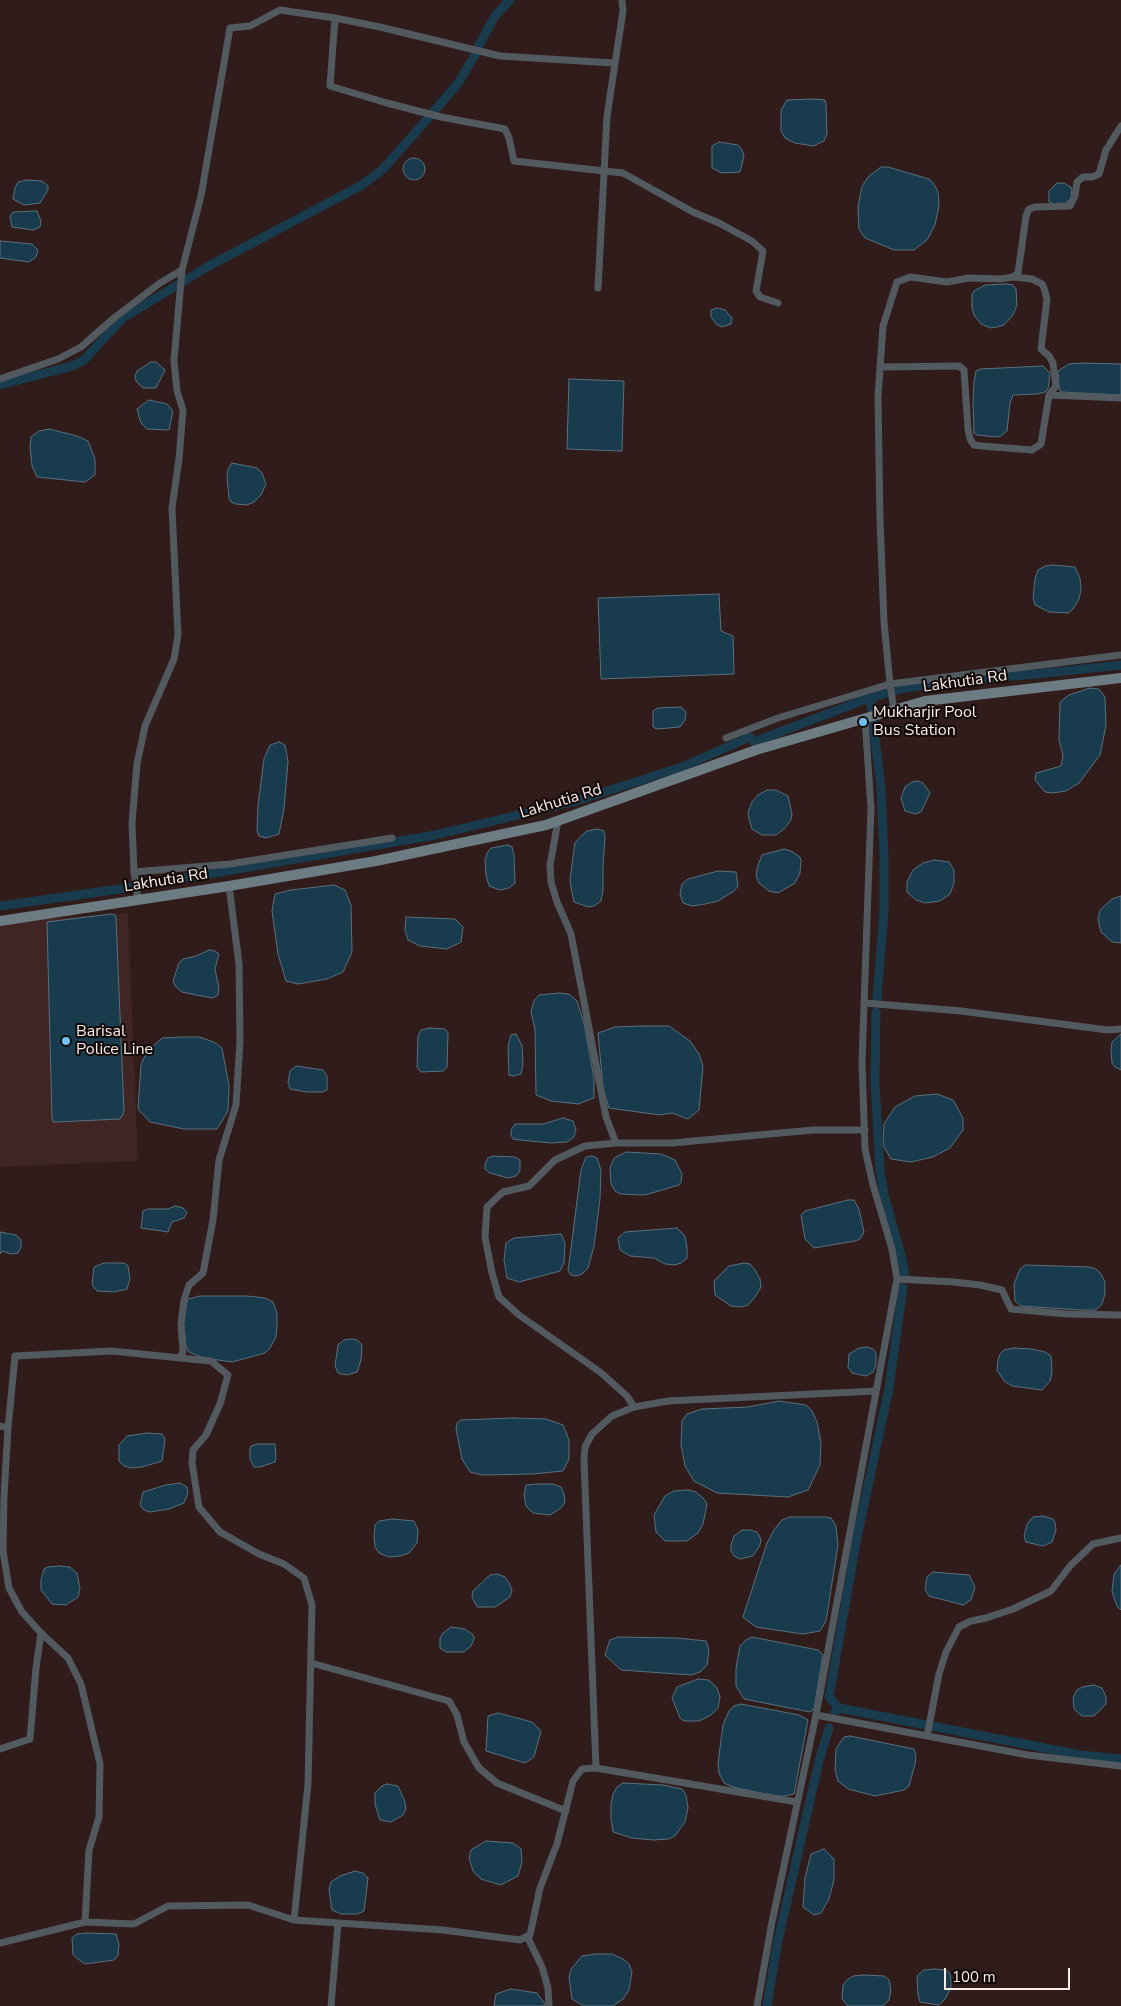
<!DOCTYPE html>
<html>
<head>
<meta charset="utf-8">
<style>
  body { margin:0 }
  #map { position:relative; width:1121px; height:2006px; overflow:hidden; background:#2f1c1b; font-family:"Nunito Sans",sans-serif }
  canvas { display:block }
  .scale { position:absolute; left:944px; top:1968px; width:126px; height:22px; box-sizing:border-box; border:2px solid #faeceb; border-top:0; padding-left:6px; font-size:15px; line-height:18px; white-space:nowrap; color:#faeceb; -webkit-text-stroke:4px #110908; paint-order:stroke }
</style>
</head>
<body>
<div id="map">
<canvas width="1121" height="2006"></canvas>
<div class="scale">100 m</div>
</div>
<script>
const c = document.querySelector('canvas').getContext('2d');
c.lineJoin = 'round';
function fill(path, color) {
  c.fillStyle = color;
  c.fill(path, 'evenodd');
}
function shape(rows) {
  const path = new Path2D();
  for (const r of rows) {
    if (r.length === 3) {
      path.moveTo(r[0] + r[2], r[1]);
      path.arc(r[0], r[1], r[2], 0, 2 * Math.PI);
      continue;
    }
    path.moveTo(r[0], r[1]);
    for (let i = 2; i < r.length; i += 2) path.lineTo(r[i], r[i + 1]);
  }
  return path;
}
function trace(path, color, width, dash) {
  c.strokeStyle = color;
  c.lineWidth = width;
  c.lineCap = dash ? 'butt' : 'round';
  c.setLineDash(dash || []);
  c.stroke(path);
}
function write(font, color, halo, rows, align = 'center') {
  c.font = font + ' "Nunito Sans",sans-serif';
  c.lineWidth = 4;
  c.setLineDash([]);
  c.textBaseline = 'middle';
  c.strokeStyle = halo;
  c.fillStyle = color;
  for (const [text, x, y, turn = 0] of rows) {
    c.save();
    c.translate(x, y);
    c.rotate((+turn || 0) * Math.PI / 180);
    c.textAlign = isNaN(turn) ? turn : align;
    if (halo) c.strokeText(text, 0, 0);
    c.fillText(text, 0, 0);
    c.restore();
  }
}
fill(shape([
  [128,913,138,1161,0,1167,0,922]
]), '#3f2524');
const water = shape([
  [814,99,825,100,826,105,827,134,824,141,813,146,795,143,785,138,781,131,781,110,787,100,814,99],
  [719,142,738,145,742,150,744,156,740,172,722,173,712,168,712,146,719,142],
  [414,169,11],
  [881,167,888,167,929,179,934,184,938,192,939,206,935,225,927,240,914,250,894,250,865,238,859,229,858,207,862,186,869,176,881,167],
  [27,180,42,181,48,186,48,190,40,203,24,205,13,199,15,188,18,182,27,180],
  [1057,183,1064,183,1072,188,1071,198,1064,205,1053,204,1049,202,1049,191,1057,183],
  [37,211,41,221,40,227,33,230,12,227,10,216,13,212,37,211],
  [0,241,32,244,38,250,36,257,29,262,0,258,0,241],
  [1006,284,1013,285,1016,289,1017,305,1013,315,1004,325,997,327,991,328,981,324,974,315,972,308,972,295,974,291,985,285,1006,284],
  [717,308,725,310,732,318,731,324,722,327,716,324,711,317,711,310,717,308],
  [151,362,156,362,165,370,156,388,143,388,136,381,135,376,137,371,151,362],
  [1083,363,1121,364,1121,395,1061,392,1059,388,1058,371,1069,364,1083,363],
  [1043,366,1050,373,1048,389,1045,392,1037,394,1013,395,1010,403,1007,431,1001,436,996,437,977,435,974,433,973,402,974,382,976,371,980,369,1043,366],
  [569,379,624,381,622,451,567,449,569,379],
  [149,400,167,404,173,411,169,430,147,429,141,423,137,409,149,400],
  [49,429,77,436,88,441,95,459,95,475,85,482,37,477,32,466,30,447,31,437,39,431,49,429],
  [232,463,257,468,262,473,266,484,261,495,254,502,247,505,236,504,231,502,229,498,227,477,228,469,232,463],
  [1053,565,1075,567,1080,578,1081,590,1079,599,1073,609,1068,613,1049,612,1035,605,1033,598,1035,579,1038,570,1045,566,1053,565],
  [719,594,721,631,733,636,734,674,601,679,598,598,719,594],
  [1090,688,1099,689,1105,697,1106,725,1100,755,1079,783,1066,791,1053,793,1045,792,1035,780,1036,773,1061,766,1063,755,1059,740,1060,702,1069,695,1090,688],
  [681,707,686,712,685,720,680,727,657,729,653,727,653,711,658,708,681,707],
  [279,742,285,745,288,762,284,809,279,834,266,838,259,836,257,830,258,805,264,759,270,745,279,742],
  [918,781,923,783,930,793,921,812,915,814,905,811,901,798,905,787,912,782,918,781],
  [767,790,776,790,788,796,792,814,791,820,784,829,776,835,762,835,752,829,749,819,748,812,752,802,758,795,767,790],
  [597,829,604,831,605,837,603,866,603,890,601,901,594,906,588,907,574,902,572,893,570,880,573,856,575,843,581,836,587,831,597,829],
  [508,845,512,847,514,855,515,883,509,888,500,890,489,886,486,875,485,861,487,853,491,848,508,845],
  [784,849,791,851,800,857,801,861,800,873,795,883,778,893,769,891,759,883,756,876,758,865,762,855,784,849],
  [934,860,949,862,954,870,954,883,950,894,940,901,925,903,916,900,907,892,907,882,913,870,923,863,934,860],
  [718,871,736,872,738,886,734,891,718,901,705,904,692,906,683,903,680,894,682,884,688,879,718,871],
  [334,885,345,890,351,905,352,952,343,972,327,979,298,984,286,981,278,954,272,911,275,894,291,890,334,885],
  [1121,896,1121,943,1112,942,1101,932,1098,919,1100,910,1112,899,1121,896],
  [111,914,115,915,116,918,124,1112,120,1119,56,1122,53,1122,52,1118,47,922,111,914],
  [406,917,455,919,463,927,461,942,447,949,420,946,408,940,405,930,406,917],
  [209,950,215,951,219,954,215,969,219,988,218,995,213,998,196,995,182,992,176,987,173,981,179,963,183,959,196,956,209,950],
  [559,993,569,994,577,1001,584,1023,592,1067,594,1079,594,1098,578,1104,551,1101,536,1095,535,1029,531,1012,534,1001,539,995,559,993],
  [642,1026,669,1026,690,1041,699,1054,703,1066,699,1110,688,1119,672,1113,660,1115,609,1108,603,1088,598,1033,615,1027,642,1026],
  [430,1028,445,1029,448,1033,447,1067,443,1071,421,1072,417,1067,418,1036,421,1030,430,1028],
  [516,1034,522,1046,523,1065,521,1074,513,1076,509,1075,508,1046,511,1035,516,1034],
  [1121,1034,1121,1070,1115,1067,1112,1063,1111,1050,1112,1042,1121,1034],
  [181,1037,199,1037,214,1042,222,1048,229,1086,228,1111,217,1129,184,1129,150,1122,138,1109,141,1064,147,1052,162,1038,181,1037],
  [296,1066,323,1070,327,1076,327,1090,323,1092,307,1092,290,1089,288,1083,290,1071,296,1066],
  [937,1094,953,1100,963,1118,963,1130,950,1148,933,1157,911,1162,891,1159,883,1145,884,1124,895,1107,915,1096,937,1094],
  [563,1118,573,1121,576,1130,574,1137,567,1142,551,1143,520,1140,513,1139,511,1135,511,1130,515,1124,543,1124,563,1118],
  [626,1152,661,1154,675,1160,682,1174,681,1182,679,1185,645,1195,620,1194,615,1191,611,1184,610,1168,614,1158,626,1152],
  [493,1156,515,1157,520,1160,520,1171,516,1176,508,1178,490,1173,485,1169,485,1164,488,1158,493,1156],
  [592,1156,597,1158,601,1170,600,1199,594,1246,588,1268,582,1274,576,1276,571,1275,568,1271,581,1170,586,1157,592,1156],
  [848,1200,854,1200,859,1209,864,1232,860,1239,855,1241,814,1248,805,1239,801,1215,805,1211,848,1200],
  [175,1206,183,1208,187,1212,184,1218,172,1222,168,1232,141,1228,143,1211,148,1209,168,1209,175,1206],
  [677,1228,685,1236,687,1247,687,1258,681,1263,675,1265,665,1264,654,1258,630,1256,620,1250,618,1238,625,1232,677,1228],
  [0,1232,16,1235,21,1240,21,1247,18,1253,10,1254,3,1251,0,1254,0,1232],
  [561,1234,565,1243,564,1263,560,1271,519,1282,507,1278,504,1260,506,1243,514,1238,561,1234],
  [104,1263,124,1263,128,1266,130,1279,127,1289,114,1292,97,1291,92,1285,94,1267,104,1263],
  [744,1263,750,1264,755,1270,760,1279,761,1287,755,1297,748,1305,741,1307,731,1306,715,1295,714,1281,729,1266,744,1263],
  [1026,1265,1089,1267,1096,1269,1101,1274,1105,1282,1105,1294,1102,1304,1096,1310,1081,1310,1021,1306,1015,1301,1014,1284,1020,1269,1026,1265],
  [200,1296,247,1296,265,1298,273,1302,277,1313,277,1325,276,1337,270,1348,265,1353,232,1362,204,1358,189,1352,186,1346,183,1320,186,1305,188,1299,200,1296],
  [352,1339,357,1340,362,1345,361,1360,357,1372,347,1375,338,1373,335,1366,338,1345,344,1340,352,1339],
  [867,1347,873,1349,876,1353,876,1365,873,1372,866,1376,852,1373,848,1367,849,1354,859,1348,867,1347],
  [1014,1348,1032,1349,1045,1352,1051,1356,1052,1372,1050,1381,1042,1390,1012,1386,1004,1381,997,1370,998,1360,1000,1354,1004,1350,1014,1348],
  [779,1401,806,1405,812,1411,817,1422,821,1443,820,1465,808,1490,788,1497,717,1493,694,1481,685,1466,681,1445,682,1421,687,1414,702,1409,748,1407,779,1401],
  [513,1418,546,1419,563,1425,569,1440,569,1459,563,1471,533,1474,483,1475,470,1472,462,1459,456,1429,457,1423,461,1420,513,1418],
  [147,1433,162,1434,165,1439,162,1461,142,1467,131,1468,124,1466,119,1461,119,1445,127,1436,147,1433],
  [258,1444,275,1444,276,1457,275,1462,260,1467,254,1467,250,1459,250,1449,251,1446,258,1444],
  [180,1483,187,1487,188,1493,184,1503,169,1509,150,1512,144,1510,140,1505,143,1492,166,1485,180,1483],
  [537,1484,553,1484,561,1487,564,1494,565,1502,561,1508,550,1515,533,1513,526,1506,524,1495,526,1485,537,1484],
  [688,1490,696,1492,703,1498,707,1504,703,1524,698,1533,687,1541,665,1541,656,1532,654,1515,665,1496,674,1491,688,1490],
  [1043,1516,1053,1519,1055,1522,1056,1530,1052,1542,1043,1546,1026,1542,1024,1536,1027,1524,1033,1517,1043,1516],
  [790,1517,825,1517,831,1518,836,1526,838,1545,826,1621,820,1631,803,1634,756,1627,743,1617,767,1543,774,1530,782,1520,790,1517],
  [392,1519,414,1521,418,1530,417,1543,409,1553,400,1556,389,1557,379,1553,375,1547,374,1537,375,1525,379,1521,392,1519],
  [742,1530,750,1530,757,1532,761,1539,760,1545,753,1556,740,1559,734,1556,731,1551,731,1545,734,1536,742,1530],
  [1121,1565,1121,1610,1117,1606,1112,1592,1114,1574,1121,1565],
  [59,1566,70,1567,77,1573,80,1588,78,1597,66,1605,52,1604,41,1590,41,1580,44,1569,48,1567,59,1566],
  [933,1572,969,1575,975,1587,971,1600,963,1605,929,1596,925,1589,927,1577,933,1572],
  [497,1574,505,1577,509,1583,512,1590,510,1597,495,1607,477,1607,472,1597,473,1591,490,1575,497,1574],
  [451,1627,465,1629,473,1635,474,1639,471,1646,464,1652,446,1652,440,1648,440,1638,443,1633,451,1627],
  [618,1637,677,1638,706,1641,709,1650,707,1665,700,1672,691,1675,621,1670,605,1655,610,1640,618,1637],
  [752,1637,818,1650,823,1655,814,1709,810,1712,744,1699,736,1686,736,1668,740,1646,746,1640,752,1637],
  [698,1679,709,1680,717,1688,720,1697,718,1708,711,1715,699,1721,684,1721,680,1718,672,1698,677,1687,698,1679],
  [1094,1685,1102,1688,1106,1697,1106,1704,1094,1716,1082,1716,1074,1709,1073,1698,1076,1691,1082,1687,1094,1685],
  [741,1704,799,1715,808,1720,794,1794,779,1797,733,1787,724,1783,719,1773,718,1763,723,1725,729,1711,734,1706,741,1704],
  [498,1713,532,1722,541,1731,534,1757,525,1763,486,1751,488,1716,498,1713],
  [850,1736,914,1749,916,1756,915,1764,909,1786,904,1790,875,1796,848,1789,838,1781,835,1770,836,1749,844,1737,850,1736],
  [623,1783,663,1785,682,1789,686,1795,688,1808,685,1822,675,1836,669,1839,653,1840,632,1838,613,1832,611,1819,611,1804,613,1794,617,1787,623,1783],
  [387,1784,398,1786,405,1802,406,1809,403,1815,391,1822,380,1820,375,1804,375,1793,382,1786,387,1784],
  [486,1841,513,1843,521,1849,522,1862,518,1876,501,1885,481,1879,473,1871,469,1858,471,1850,486,1841],
  [824,1849,834,1859,834,1880,829,1899,821,1913,814,1915,803,1907,805,1878,811,1854,824,1849],
  [355,1871,363,1873,368,1878,364,1911,357,1914,341,1914,332,1910,329,1890,331,1882,340,1876,355,1871],
  [87,1933,116,1934,119,1944,118,1956,114,1960,85,1964,78,1959,73,1955,72,1938,77,1934,87,1933],
  [595,1954,612,1954,623,1959,629,1964,632,1972,629,1990,623,1999,613,2006,584,2006,572,1999,569,1978,571,1969,582,1956,595,1954],
  [934,1969,946,1970,950,1974,951,1981,951,1987,946,1998,939,2005,920,2002,918,1994,917,1976,924,1970,934,1969],
  [864,1975,884,1976,889,1980,891,1990,889,2000,883,2006,848,2006,842,1999,843,1985,847,1980,853,1976,864,1975],
  [511,1989,537,1993,545,2004,544,2006,494,2006,496,1994,511,1989]
]);
fill(water, '#183b4e');
trace(water, '#5c707d', 1);
trace(shape([
  [478,47,495,16,510,0],
  [0,385,72,366,84,360,94,349,123,318,207,267,362,185,383,169,430,116,459,82,476,53],
  [870,698,881,788,884,855,884,911,877,999],
  [754,742,861,701,900,689,958,680,1037,674,1121,665],
  [0,906,127,888,435,835,576,801,682,767,750,737],
  [876,1012,875,1083,880,1170,884,1195,901,1255,905,1276],
  [839,1708,829,1697,857,1537,889,1388,903,1288],
  [835,1712,839,1708,1081,1755,1121,1759],
  [767,2006,777,1945,819,1761,829,1728]
]), '#183b4e', 9);
trace(shape([
  [335,18,330,86,387,103,441,117,505,129,509,138,514,161,623,173,693,212,719,223,752,241,763,251,756,291,760,297,778,303],
  [1013,277,1032,279,1042,284,1044,288,1047,299,1041,349,1049,356,1053,363,1056,386,1049,395],
  [598,288,607,116,623,11,622,0],
  [880,367,959,366,964,370,968,429,970,439,974,445,982,446,1032,450,1041,444,1049,395,1121,398],
  [0,379,58,359,81,347,114,318,160,283,182,270],
  [894,710,890,684,884,622,880,520,878,397,883,326,897,282,910,277,947,282,969,278,1001,279,1013,277,1018,273,1026,216,1029,209,1035,207,1070,206,1075,196,1077,182,1083,177,1092,177,1099,174,1106,150,1121,126],
  [726,738,778,718,890,684,1121,655],
  [558,821,550,865,551,882,557,902,571,934,606,1117,616,1143],
  [134,872,230,864,392,838],
  [138,900,134,872,132,823,137,764,145,726,174,659,178,635,172,508,179,459,183,410,177,391,174,360,182,270,201,196,230,28,250,26,280,10,335,18,380,27,500,56,614,63],
  [865,1003,961,1011,1108,1030,1121,1029],
  [897,1279,954,1282,980,1285,1002,1290,1011,1309,1067,1314,1121,1315],
  [180,1358,211,1361,228,1375,220,1404,206,1435,193,1450,192,1463,199,1507,220,1532,259,1554,284,1564,304,1578,312,1605,308,1784,294,1920],
  [634,1407,627,1396,600,1372,519,1315,499,1297,492,1273,485,1237,487,1207,503,1192,529,1186,555,1160,585,1146,616,1143,672,1143,813,1130,865,1130],
  [0,1426,8,1428,4,1496,3,1551,9,1588,22,1612,41,1633,68,1658,81,1684,100,1764,99,1817,89,1850,85,1922],
  [8,1428,15,1356,112,1351,180,1358,183,1351,181,1324,184,1300,189,1285,203,1273,213,1220,219,1160,236,1105,240,1041,239,964,229,886],
  [311,1663,449,1701,457,1715,464,1742,479,1768,497,1783,566,1811],
  [816,1715,1028,1755,1121,1766],
  [927,1736,939,1674,946,1652,959,1627,971,1621,986,1618,1013,1609,1051,1591,1070,1566,1093,1544,1121,1538],
  [0,1749,30,1739,36,1668,41,1633],
  [596,1768,584,1460,585,1447,592,1434,612,1416,634,1407,668,1401,876,1391],
  [527,1936,542,1967,548,1988,549,2006],
  [0,1943,85,1922,134,1924,168,1906,248,1905,294,1920,443,1930,520,1940,530,1935,540,1888,557,1844,573,1781,582,1769,596,1768,797,1802],
  [331,2006,338,1924],
  [757,2006,772,1922,816,1715,897,1279,892,1249,873,1185,865,1149,862,1062,871,808,865,719]
]), '#525a60', 7);
trace(shape([
  [0,921,229,886,376,861,546,825,756,750,925,701,1121,678]
]), '#6d7b83', 10);
for (const [x, y, r, color] of [
  [863,722,5,"#6dc2f3"],
  [66,1041,5,"#6dc2f3"]
]) {
  const dot = new Path2D();
  dot.arc(x, y, r, 0, 2 * Math.PI);
  c.fillStyle = color;
  c.fill(dot);
  trace(dot, '#110908', 2);
}
write('16px', '#faeceb', '#110908', [
  ["Lakhutia Rd",965,682,-8],
  ["Lakhutia Rd",561,802,-17],
  ["Lakhutia Rd",166,881,-9]
]);
write('16px', '#faeceb', '#110908', [
  ["Mukharjir Pool",873,713],
  ["Bus Station",873,731],
  ["Barisal",76,1032],
  ["Police Line",76,1050]
], 'left');
</script>
</body>
</html>
